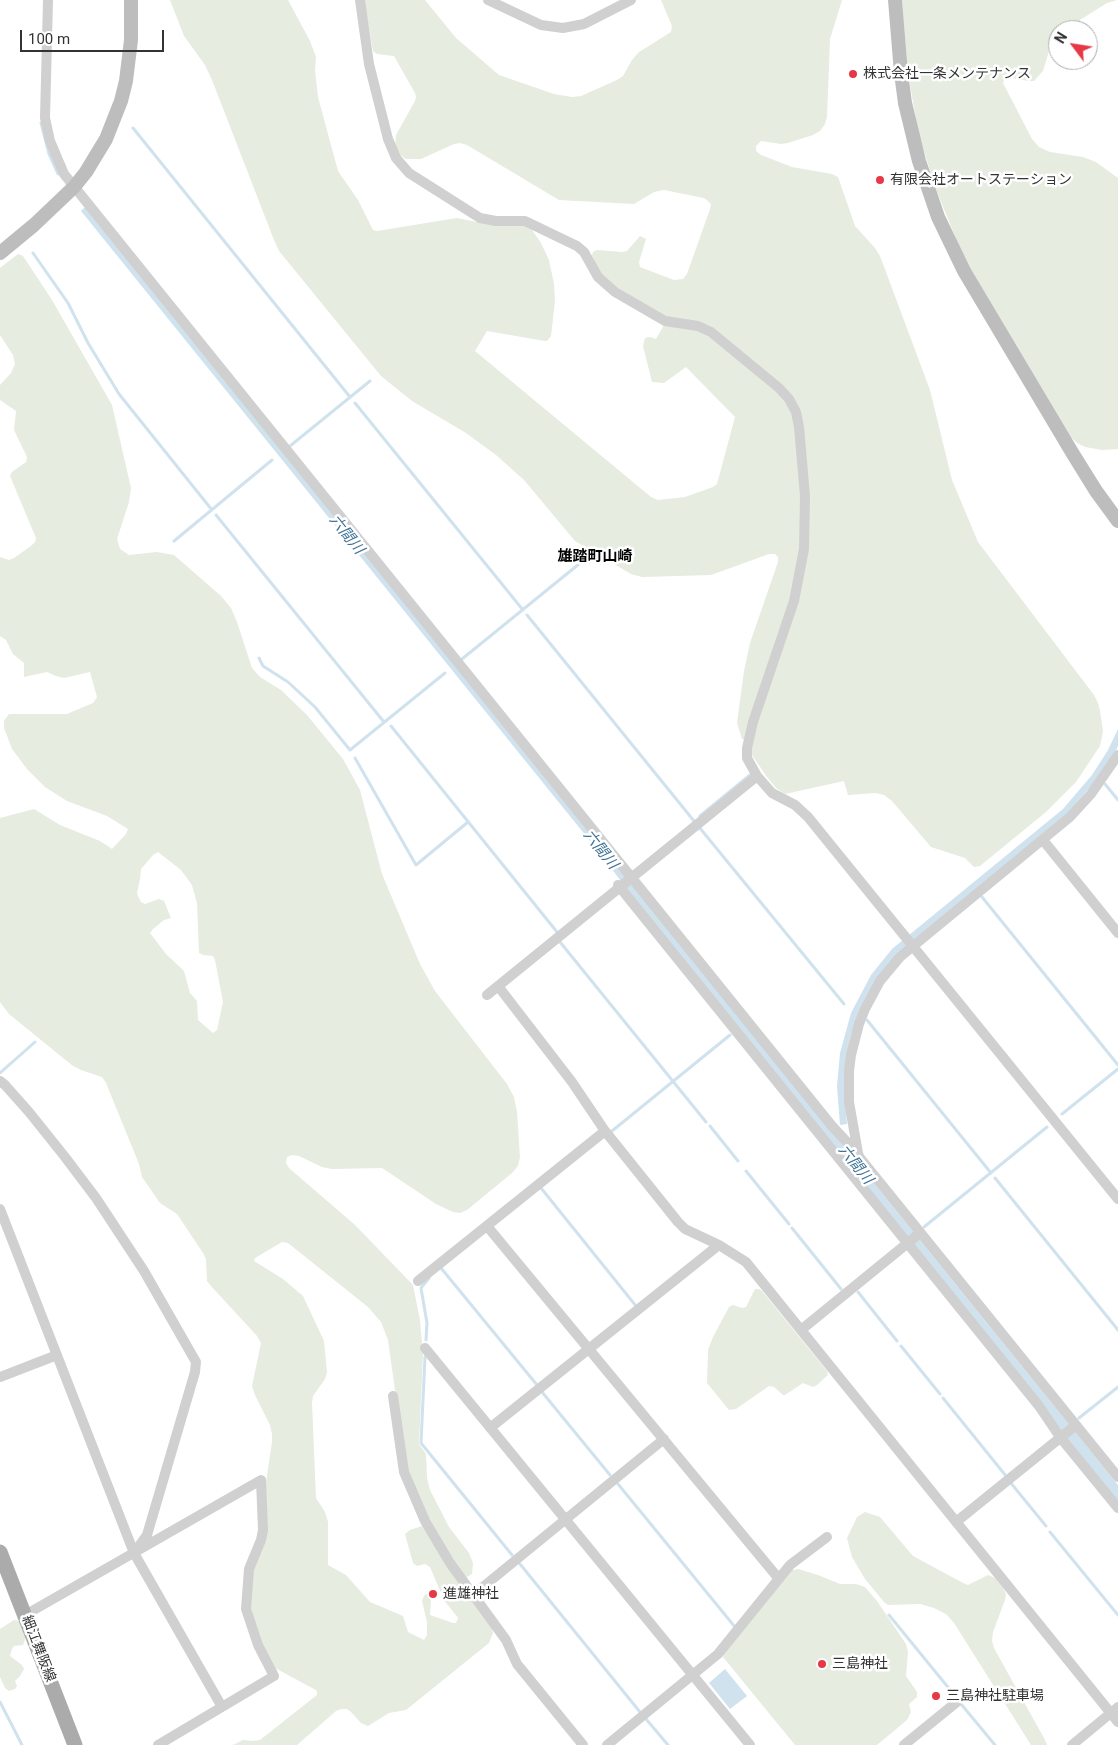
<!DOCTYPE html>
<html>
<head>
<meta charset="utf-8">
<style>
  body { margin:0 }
  #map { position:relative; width:1118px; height:1745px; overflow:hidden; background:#fff; font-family:Roboto,sans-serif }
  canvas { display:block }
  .north { position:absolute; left:1048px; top:20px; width:50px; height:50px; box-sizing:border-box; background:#fff; border:1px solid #adadad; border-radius:50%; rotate:301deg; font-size:14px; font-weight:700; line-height:20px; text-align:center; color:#333 }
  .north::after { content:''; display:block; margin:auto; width:18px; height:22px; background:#e63946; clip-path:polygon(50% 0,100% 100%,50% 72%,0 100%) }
  .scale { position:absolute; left:20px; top:30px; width:144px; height:22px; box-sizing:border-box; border:2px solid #333; border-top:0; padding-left:6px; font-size:15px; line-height:18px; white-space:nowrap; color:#333; -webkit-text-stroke:4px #fff; paint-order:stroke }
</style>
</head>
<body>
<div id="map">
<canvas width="1118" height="1745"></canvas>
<div class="north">N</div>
<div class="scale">100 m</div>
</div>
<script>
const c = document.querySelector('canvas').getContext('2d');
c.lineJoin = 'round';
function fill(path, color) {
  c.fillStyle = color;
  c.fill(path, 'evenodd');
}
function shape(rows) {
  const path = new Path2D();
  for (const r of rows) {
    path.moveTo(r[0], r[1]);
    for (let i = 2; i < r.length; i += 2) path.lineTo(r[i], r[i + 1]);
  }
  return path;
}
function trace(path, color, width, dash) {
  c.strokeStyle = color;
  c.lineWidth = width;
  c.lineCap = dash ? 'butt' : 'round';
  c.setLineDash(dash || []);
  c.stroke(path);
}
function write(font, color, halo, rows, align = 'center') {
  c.font = font + ' Roboto,"Noto Sans JP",sans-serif';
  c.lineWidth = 5;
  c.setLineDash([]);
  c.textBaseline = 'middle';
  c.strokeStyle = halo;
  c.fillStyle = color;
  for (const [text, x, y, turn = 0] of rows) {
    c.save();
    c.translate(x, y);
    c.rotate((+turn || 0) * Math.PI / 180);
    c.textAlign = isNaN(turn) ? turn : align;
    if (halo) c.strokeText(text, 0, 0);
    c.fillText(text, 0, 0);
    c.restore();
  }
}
fill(shape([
  [170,0,288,0,310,41,316,57,315,70,318,97,338,171,358,200,373,230,377,231,457,218,487,224,518,224,530,227,541,243,549,260,554,284,555,301,551,336,547,341,545,341,487,331,475,351,651,497,658,500,685,497,713,487,717,484,735,417,686,367,664,383,652,382,643,346,645,338,650,337,656,339,664,325,704,331,777,390,793,413,803,496,801,549,791,600,745,740,742,739,737,723,744,671,750,643,778,562,778,557,775,554,769,554,711,575,642,577,631,574,575,541,524,480,496,455,466,433,412,401,381,376,279,251,274,240,212,80,205,65,184,36],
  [364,0,425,0,456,38,499,75,554,94,572,97,581,96,617,80,623,76,632,60,639,52,671,32,672,26,661,0,842,0,830,39,827,117,825,124,820,131,813,135,788,143,781,144,761,141,756,146,756,151,761,155,792,167,832,174,838,177,855,226,875,248,880,256,930,390,952,480,978,542,1094,695,1098,703,1100,711,1103,731,1100,746,1076,782,1046,812,980,866,974,867,965,858,931,847,892,801,884,795,876,793,848,795,844,781,785,794,776,788,767,777,752,755,751,744,803,576,799,411,713,330,666,318,605,280,595,263,592,255,593,252,597,250,622,252,627,251,640,236,646,239,639,262,640,267,674,280,683,279,687,274,710,209,711,204,708,201,704,198,664,190,654,192,634,204,559,200,467,145,460,143,454,144,421,159,406,159,400,155,395,147,396,135,415,101,416,97,415,93,394,56,377,54,373,51],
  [902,0,1117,0,1107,3,1064,30,1058,30,1058,35,1050,48,1043,71,1034,81,1028,81,1007,77,1004,80,1003,83,1032,139,1039,147,1050,152,1083,157,1096,162,1118,178,1118,449,1102,450,1085,447,1077,443,1071,437,970,268,957,241,935,187,918,131,908,73],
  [18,254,23,256,52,300,112,405,131,488,129,502,117,539,120,549,129,555,157,552,174,555,221,596,231,608,237,622,252,668,260,677,281,690,307,715,343,759,360,790,382,874,420,964,435,991,507,1084,514,1097,517,1112,520,1157,518,1166,512,1173,467,1210,460,1213,453,1212,436,1204,382,1168,332,1169,322,1167,299,1156,292,1155,287,1157,286,1163,289,1168,355,1225,413,1285,420,1320,423,1355,419,1444,426,1454,427,1478,430,1490,449,1527,469,1553,473,1563,472,1574,465,1578,428,1519,405,1462,388,1340,381,1322,368,1307,288,1243,282,1242,255,1258,254,1261,283,1279,303,1296,324,1341,327,1372,325,1379,313,1396,312,1403,316,1498,325,1512,328,1522,328,1565,346,1575,370,1602,403,1616,408,1632,424,1640,427,1635,427,1622,422,1601,424,1596,426,1594,431,1598,430,1615,453,1623,456,1623,458,1618,444,1600,430,1567,425,1564,417,1566,413,1563,405,1534,410,1530,422,1526,492,1628,493,1633,489,1643,406,1710,389,1713,368,1726,361,1723,351,1712,347,1709,341,1709,336,1711,297,1745,233,1745,243,1740,253,1741,260,1740,317,1695,317,1691,314,1689,275,1668,261,1643,250,1609,253,1570,272,1442,272,1434,270,1425,255,1395,252,1386,261,1343,257,1336,211,1286,207,1281,206,1259,203,1253,177,1214,160,1203,142,1177,139,1164,106,1083,102,1077,81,1070,73,1066,9,1014,0,1002,0,818,34,809,60,825,100,841,112,849,126,834,128,829,107,816,67,801,45,787,27,769,12,749,4,728,4,721,9,714,67,714,93,703,97,697,90,672,64,678,56,676,47,672,24,677,24,663,13,654,6,640,0,636,0,557,9,560,14,558,31,546,35,542,36,538,10,476,12,472,26,462,27,457,14,430,16,411,0,400,0,385,11,373,15,364,13,355,0,335,0,268],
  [158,852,181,870,192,885,197,903,199,953,203,955,213,956,215,960,223,1002,217,1030,213,1033,198,1020,197,1001,190,993,184,971,166,954,150,933,153,929,164,920,171,918,164,901,159,899,145,904,141,902,138,896,137,893,140,879,141,869,153,855],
  [755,1289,759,1289,762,1291,827,1371,828,1375,817,1385,813,1387,803,1383,785,1395,783,1395,774,1387,769,1386,736,1409,729,1410,707,1383,708,1350,713,1337,729,1307,733,1305,742,1308,746,1307],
  [865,1512,880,1517,913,1556,963,1583,968,1585,988,1575,995,1578,1003,1588,1006,1594,1005,1600,993,1632,992,1641,994,1648,1045,1740,1047,1745,1031,1745,954,1623,946,1614,934,1608,920,1604,888,1605,884,1602,865,1579,852,1557,847,1538,857,1517],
  [798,1569,818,1575,840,1584,856,1584,865,1587,877,1601,906,1644,908,1652,906,1676,917,1692,917,1697,909,1704,911,1712,907,1720,877,1745,795,1745,723,1657,724,1654,792,1570],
  [14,1620,19,1621,26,1637,23,1645,14,1646,12,1649,10,1656,22,1665,24,1669,20,1676,15,1681,17,1686,15,1689,9,1691,5,1688,0,1677,0,1629]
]), '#e6ecdf');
fill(shape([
  [85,207,853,1154,855,1160,1118,1485,1118,1502,623,884,603,857,81,211],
  [1118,729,1118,746,1114,754,1097,779,1067,814,897,954,877,979,855,1023,850,1038,845,1070,844,1086,847,1124,840,1125,837,1086,840,1053,851,1013,871,975,892,949,1063,809,1092,775,1108,750],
  [725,1669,747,1696,730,1709,709,1683]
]), '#cfe2ee');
trace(shape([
  [41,123,49,154,58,174],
  [133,128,350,397],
  [33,253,68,303,88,343,119,394,212,510],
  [355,403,523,610],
  [290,446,370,381],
  [216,515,384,722],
  [174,541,272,460],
  [527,615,694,821],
  [259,658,263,666,288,682,315,707,350,750,445,673],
  [462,659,579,564],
  [391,726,557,932],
  [355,758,416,865,468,822],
  [1105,784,1118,800],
  [700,816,750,775],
  [699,827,844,1004],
  [982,897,1118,1065],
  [560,942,706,1122],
  [867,1020,991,1173],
  [0,1073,35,1042],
  [1062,1114,1118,1069],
  [710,1126,738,1161],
  [612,1131,730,1035],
  [746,1171,789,1224],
  [995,1178,1118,1330],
  [541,1188,636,1306],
  [924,1227,1047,1127],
  [792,1228,841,1289],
  [441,1268,537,1385],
  [858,1292,897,1341],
  [426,1340,427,1323,421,1288,429,1278],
  [901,1346,940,1394],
  [425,1357,421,1443,512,1555],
  [542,1392,610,1475],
  [943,1398,1006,1476],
  [1079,1418,1118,1387],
  [1010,1482,1046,1526],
  [618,1484,735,1627],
  [1050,1532,1118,1615],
  [520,1564,640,1712],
  [889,1615,956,1697],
  [0,1702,22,1745],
  [961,1704,995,1745],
  [646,1719,668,1745]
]), '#cfe2ee', 3);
trace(shape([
  [48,0,45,118,50,141,64,174,832,1126,858,1154,860,1158,1118,1477],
  [360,0,369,64,388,139,396,158,409,173,480,218,496,221,525,221,577,246,584,252,598,277,615,292,665,321,698,326,711,332,779,388,789,399,796,412,799,427,805,496,804,549,794,601,753,722,747,748,747,758,757,776,772,793,795,805,808,817,1118,1199],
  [488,0,541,25,563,28,584,24,631,0],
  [1043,840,1118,933],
  [618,885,1039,1406,1060,1437,1118,1508],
  [498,986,572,1082,605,1131,678,1222,685,1229,719,1245,746,1262,1118,1722],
  [487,995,757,776],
  [0,1081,5,1085,29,1112,65,1157,96,1198,144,1271,196,1362,195,1372,147,1535,137,1549],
  [858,1153,849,1102,849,1071,851,1055,859,1024,865,1009,880,981,900,957,1070,817,1091,794,1118,755],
  [0,1209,134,1553,222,1707],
  [487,1226,779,1579],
  [418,1281,605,1131],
  [801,1330,920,1233],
  [425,1348,750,1745],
  [0,1377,57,1355],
  [393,1396,404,1472,425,1521,450,1563,506,1640,517,1664,583,1745],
  [490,1428,715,1248,717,1244],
  [956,1522,1076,1425],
  [473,1595,664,1439],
  [25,1615,261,1480,263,1530,261,1540,249,1569,246,1609,258,1645,274,1676,158,1745],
  [607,1745,718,1654,790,1565,827,1537],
  [904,1745,958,1701],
  [1072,1745,1118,1707]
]), '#d0d0d0', 10);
trace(shape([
  [895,0,901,73,905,103,919,161,938,217,964,271,1073,454,1096,491,1118,521],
  [0,253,34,225,74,187,86,172,106,139,121,101,126,81,131,40,131,0]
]), '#bdbdbd', 14);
trace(shape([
  [0,1552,75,1745]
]), '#ababab', 15);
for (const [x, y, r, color] of [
  [853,74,5,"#e63946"],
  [880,180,5,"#e63946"],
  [433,1594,5,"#e63946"],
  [822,1664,5,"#e63946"],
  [936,1696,5,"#e63946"]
]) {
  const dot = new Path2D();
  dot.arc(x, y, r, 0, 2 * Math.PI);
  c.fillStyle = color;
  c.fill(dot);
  trace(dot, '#fff', 2);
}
write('14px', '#333', '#fff', [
  ["株式会社一条メンテナンス",863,74],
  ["有限会社オートステーション",890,180],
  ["進雄神社",443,1594],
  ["三島神社",832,1664],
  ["三島神社駐車場",946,1696]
], 'left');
write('14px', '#333', '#fff', [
  ["細江舞阪線",38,1649,69]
]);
write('italic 15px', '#3f7597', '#fff', [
  ["六間川",346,535,51],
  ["六間川",600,850,51],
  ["六間川",855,1165,51]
]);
write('bold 15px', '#000', '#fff', [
  ["雄踏町山崎",595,557]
]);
</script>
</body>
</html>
